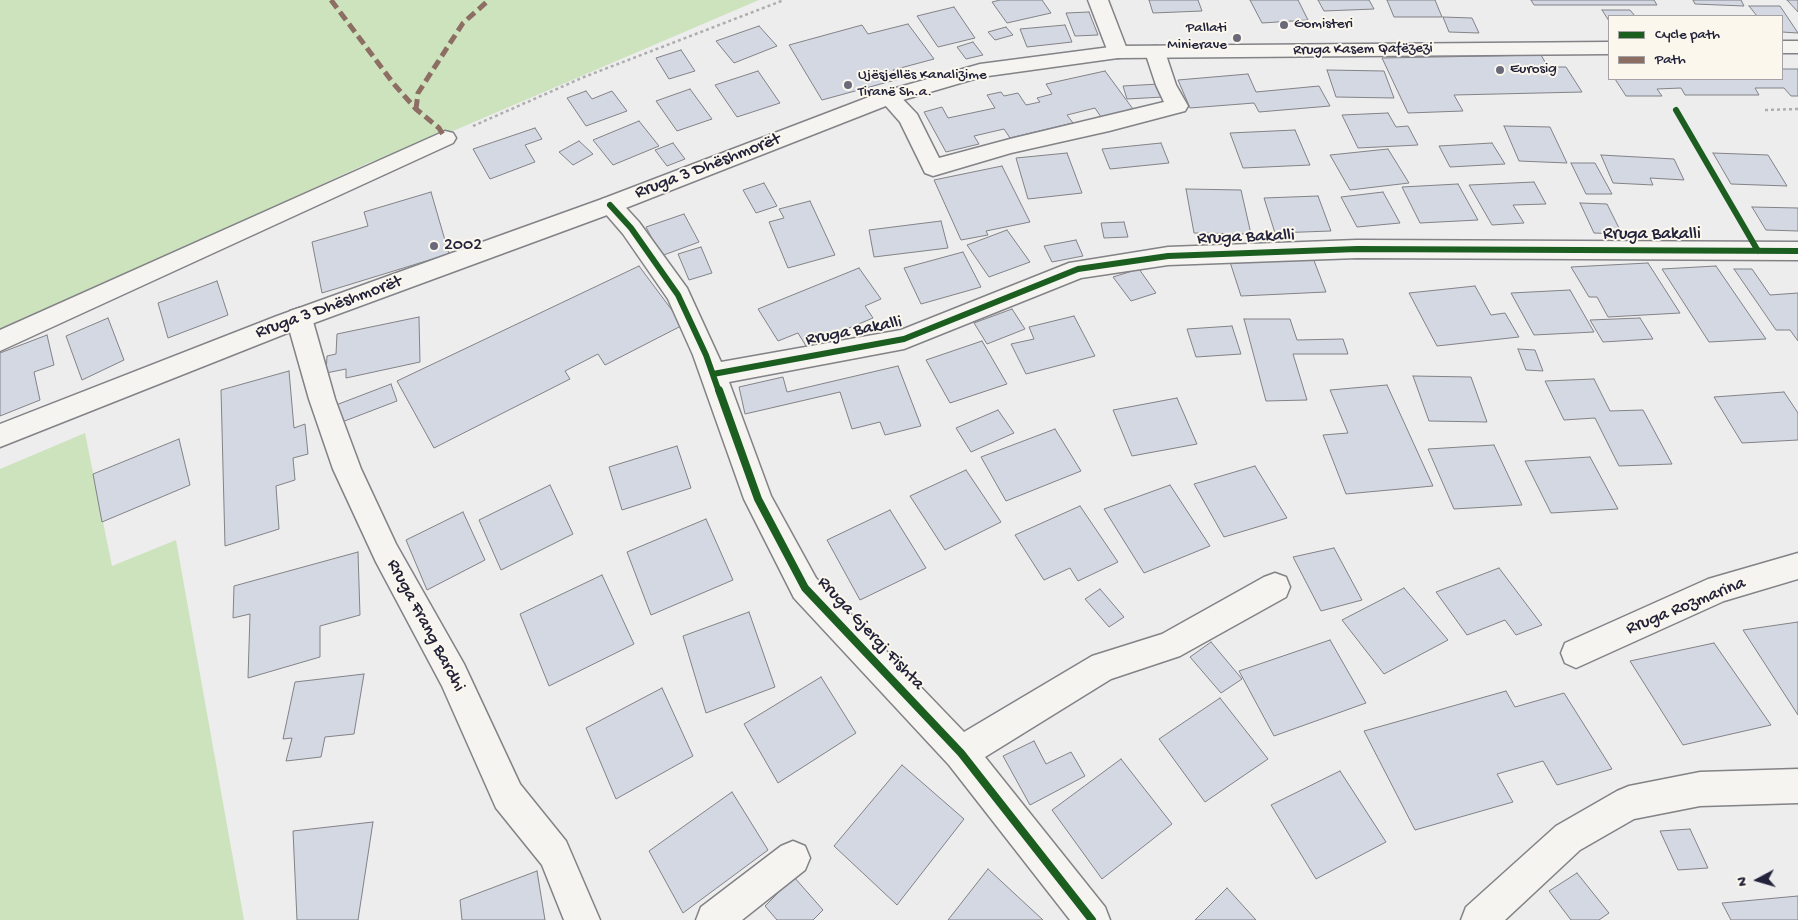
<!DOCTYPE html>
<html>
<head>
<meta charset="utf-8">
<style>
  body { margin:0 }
  #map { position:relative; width:1798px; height:920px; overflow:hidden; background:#ededed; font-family:"Gochi Hand",sans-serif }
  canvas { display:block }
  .legend { position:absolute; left:1608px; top:15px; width:175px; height:65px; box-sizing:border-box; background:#fbf7ec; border:1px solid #a4a2a5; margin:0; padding:6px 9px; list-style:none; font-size:15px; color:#22223b }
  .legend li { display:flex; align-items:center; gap:10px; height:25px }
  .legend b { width:25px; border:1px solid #a4a2a5 }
  .north { position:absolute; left:1733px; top:855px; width:50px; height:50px; -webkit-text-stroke:4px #fbf7ec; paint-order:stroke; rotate:264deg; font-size:14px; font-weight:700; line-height:20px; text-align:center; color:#22223b }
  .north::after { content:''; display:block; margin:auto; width:18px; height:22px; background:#22223b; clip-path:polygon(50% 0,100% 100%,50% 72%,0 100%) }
</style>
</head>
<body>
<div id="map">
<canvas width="1798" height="920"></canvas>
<ul class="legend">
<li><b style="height:6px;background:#1b5e20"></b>Cycle path</li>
<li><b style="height:6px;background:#8d6e63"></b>Path</li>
</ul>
<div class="north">N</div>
</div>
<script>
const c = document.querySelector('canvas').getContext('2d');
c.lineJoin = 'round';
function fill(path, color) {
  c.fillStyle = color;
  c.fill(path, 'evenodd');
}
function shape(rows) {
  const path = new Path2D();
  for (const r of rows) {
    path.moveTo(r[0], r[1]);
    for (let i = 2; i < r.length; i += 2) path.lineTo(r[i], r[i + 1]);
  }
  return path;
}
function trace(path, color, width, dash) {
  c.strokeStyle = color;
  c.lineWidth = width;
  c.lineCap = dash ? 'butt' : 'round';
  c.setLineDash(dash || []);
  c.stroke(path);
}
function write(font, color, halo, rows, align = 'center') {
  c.font = font + ' "Gochi Hand",sans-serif';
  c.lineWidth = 4;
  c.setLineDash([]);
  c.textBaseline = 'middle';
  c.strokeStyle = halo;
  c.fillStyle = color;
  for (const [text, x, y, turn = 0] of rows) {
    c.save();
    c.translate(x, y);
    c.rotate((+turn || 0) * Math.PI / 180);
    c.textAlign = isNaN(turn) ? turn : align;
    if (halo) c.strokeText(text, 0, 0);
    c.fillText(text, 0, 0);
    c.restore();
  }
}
fill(shape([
  [0,0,759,0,425,143,368,163,0,334],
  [85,433,112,566,176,540,244,920,0,920,0,469]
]), '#cde3be');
const building = shape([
  [1000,0,1042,0,1051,13,1007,23,992,2,1000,0],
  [1149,0,1198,0,1202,11,1153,13,1149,0],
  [1250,0,1298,0,1308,20,1262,23,1250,0],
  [1318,0,1369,0,1374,9,1324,11,1318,0],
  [1387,0,1435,0,1442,17,1394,17,1387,0],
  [1531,0,1654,0,1657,5,1534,5,1531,0],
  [1693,0,1741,0,1744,6,1695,4,1693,0],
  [1787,0,1798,0,1798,12,1787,0],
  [1749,6,1780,6,1798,33,1782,32,1782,16,1757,16,1749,6],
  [954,7,975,38,938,47,917,16,954,7],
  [1602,10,1630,10,1635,16,1609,16,1609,21,1602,10],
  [1089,12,1098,35,1075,36,1066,13,1089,12],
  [1443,17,1472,18,1479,33,1449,32,1443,17],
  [908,24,934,59,893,70,899,79,822,100,789,45,862,25,868,34,908,24],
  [1065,25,1072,42,1027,47,1020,29,1065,25],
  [759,26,777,46,734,63,716,41,759,26],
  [1006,27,1013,35,995,40,988,32,1006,27],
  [973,42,983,55,966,59,957,47,973,42],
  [681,50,695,71,669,79,656,58,681,50],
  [1541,55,1548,67,1566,67,1582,92,1454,95,1463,111,1408,113,1382,58,1541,55],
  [1782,69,1798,69,1798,96,1791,96,1784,88,1755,88,1759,95,1685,95,1681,88,1657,89,1662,96,1626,96,1615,79,1782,79,1782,69],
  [1327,70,1384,71,1394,98,1336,97,1327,70],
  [758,71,780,103,737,117,715,85,758,71],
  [1105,71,1133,109,1101,117,1095,108,1067,115,1073,123,1010,138,1004,129,974,136,979,144,946,152,924,112,942,107,948,118,995,108,987,95,1001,92,1004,96,1018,93,1026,105,1040,102,1037,98,1052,94,1046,84,1105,71],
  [1248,74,1256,92,1319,86,1330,106,1259,112,1254,103,1190,108,1178,80,1248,74],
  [1159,84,1163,97,1127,99,1123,86,1159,84],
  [690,89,712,119,677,131,656,101,690,89],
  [586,91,592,99,612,91,627,111,586,126,567,98,586,91],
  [1388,113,1396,127,1408,126,1418,145,1358,148,1342,115,1388,113],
  [639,121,659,146,613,165,593,140,639,121],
  [1504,126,1550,127,1567,163,1519,161,1504,126],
  [535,128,542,139,525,145,535,162,490,179,473,149,535,128],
  [1295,130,1310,165,1243,168,1230,133,1295,130],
  [579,141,593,154,573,165,559,152,579,141],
  [673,143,685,159,667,166,655,150,673,143],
  [1161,143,1169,163,1110,169,1102,149,1161,143],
  [1492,143,1505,164,1450,167,1439,146,1492,143],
  [1388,149,1409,183,1350,190,1330,155,1388,149],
  [1067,153,1082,193,1028,199,1016,158,1067,153],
  [1713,153,1768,155,1787,186,1731,184,1713,153],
  [1601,155,1674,159,1684,180,1650,178,1653,185,1613,183,1601,155],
  [1571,163,1595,163,1612,194,1586,194,1571,163],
  [1002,166,1030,222,986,231,988,235,961,240,934,180,1002,166],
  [1534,182,1546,204,1513,205,1524,223,1492,225,1469,185,1534,182],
  [764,183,777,206,756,213,743,190,764,183],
  [1458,184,1478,220,1420,223,1402,187,1458,184],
  [1186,189,1241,190,1251,234,1194,233,1186,189],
  [431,192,449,254,322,293,312,242,368,226,364,212,431,192],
  [1383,192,1400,223,1357,227,1341,197,1383,192],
  [1318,196,1331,231,1275,233,1264,198,1318,196],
  [810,201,835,255,788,268,769,222,784,218,779,209,810,201],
  [1580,203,1607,204,1622,234,1594,233,1580,203],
  [1752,207,1798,208,1798,231,1766,230,1752,207],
  [684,214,699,242,661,256,646,227,684,214],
  [941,221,948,248,874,257,869,230,941,221],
  [1124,222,1128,237,1104,238,1101,223,1124,222],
  [1007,230,1030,262,989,277,967,245,1007,230],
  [1076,240,1083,256,1052,262,1044,246,1076,240],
  [701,247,712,273,689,280,678,254,701,247],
  [963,252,981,287,921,304,904,268,963,252],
  [1313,258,1326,292,1241,296,1230,262,1313,258],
  [1648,263,1680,313,1608,317,1597,297,1589,297,1571,267,1648,263],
  [639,266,683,325,605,365,598,354,565,371,570,379,434,448,397,381,639,266],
  [1716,266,1766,339,1709,342,1662,269,1716,266],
  [859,268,881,299,865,306,873,318,806,346,798,333,778,341,758,309,859,268],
  [1139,269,1156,293,1131,301,1113,277,1139,269],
  [1734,269,1752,269,1770,295,1798,293,1798,341,1790,330,1776,330,1734,269],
  [217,281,228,315,168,338,158,303,217,281],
  [1475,286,1491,315,1505,313,1519,337,1437,346,1409,293,1475,286],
  [1570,290,1594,332,1534,335,1511,293,1570,290],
  [1012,309,1025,329,987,344,974,323,1012,309],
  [1074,316,1095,356,1026,374,1011,344,1034,339,1029,327,1074,316],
  [419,317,420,362,346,378,346,369,326,373,327,356,336,354,337,334,419,317],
  [108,318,124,360,82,380,66,336,108,318],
  [1640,318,1653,339,1603,342,1590,320,1640,318],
  [1244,319,1290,319,1297,340,1343,339,1348,354,1293,354,1307,400,1266,401,1244,319],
  [1232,326,1241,354,1196,357,1187,329,1232,326],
  [47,335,54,365,34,372,40,400,0,416,0,353,47,335],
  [982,341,1007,384,950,403,926,360,982,341],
  [1518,349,1535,350,1543,371,1526,370,1518,349],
  [898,366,921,426,885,435,880,422,852,429,840,392,745,414,739,387,783,377,787,392,898,366],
  [289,371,294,428,305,424,308,454,293,458,295,480,276,486,279,529,225,546,221,390,289,371],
  [1413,376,1471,377,1487,422,1429,421,1413,376],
  [1594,379,1610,411,1643,410,1672,464,1619,466,1595,418,1564,420,1545,381,1594,379],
  [391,384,397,401,342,422,336,405,391,384],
  [1387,385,1433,486,1346,494,1323,435,1348,433,1330,390,1387,385],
  [1784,392,1798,413,1798,440,1742,443,1714,397,1784,392],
  [1177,398,1197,444,1132,456,1113,410,1177,398],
  [998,410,1014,433,971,452,956,428,998,410],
  [1055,429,1081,471,1006,501,981,457,1055,429],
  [179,439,190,485,102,522,93,474,179,439],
  [1494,445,1522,505,1454,509,1428,449,1494,445],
  [677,446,691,488,622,510,609,467,677,446],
  [1590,457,1618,509,1551,513,1525,461,1590,457],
  [1255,466,1287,518,1224,537,1194,484,1255,466],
  [966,470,1001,522,945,550,910,496,966,470],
  [550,485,573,534,501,570,479,520,550,485],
  [1170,485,1210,546,1144,573,1104,509,1170,485],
  [1080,506,1118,562,1078,581,1070,568,1044,580,1015,535,1080,506],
  [890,510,926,568,860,600,827,540,890,510],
  [463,512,485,560,427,590,406,540,463,512],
  [706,519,733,580,651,615,627,552,706,519],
  [1334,548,1362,600,1321,611,1293,557,1334,548],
  [358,552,360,615,320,626,320,657,248,678,250,614,233,618,234,586,358,552],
  [1499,568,1542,625,1516,635,1505,620,1467,635,1436,592,1499,568],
  [602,575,634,644,549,686,520,614,602,575],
  [1404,588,1448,640,1384,674,1342,620,1404,588],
  [1100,589,1124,617,1109,627,1085,599,1100,589],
  [749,612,775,687,706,713,683,636,749,612],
  [1798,622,1798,715,1743,630,1798,622],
  [1330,640,1366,703,1274,736,1239,671,1330,640],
  [1211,642,1242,679,1221,693,1190,657,1211,642],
  [1714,643,1771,725,1683,745,1630,661,1714,643],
  [364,674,354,734,325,737,321,757,286,761,292,738,283,739,295,682,364,674],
  [821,677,856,733,778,783,744,724,821,677],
  [662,688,693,756,616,799,586,728,662,688],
  [1506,691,1515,707,1564,693,1612,769,1557,785,1543,761,1497,774,1513,802,1415,830,1364,731,1506,691],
  [1220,698,1268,759,1205,802,1159,739,1220,698],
  [1034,741,1046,764,1071,752,1085,776,1030,805,1003,756,1034,741],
  [1121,759,1172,824,1102,879,1052,810,1121,759],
  [902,765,964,819,897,905,834,846,902,765],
  [1340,771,1386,842,1316,879,1271,805,1340,771],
  [732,792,768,850,683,913,649,851,732,792],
  [373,822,358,920,297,920,293,831,373,822],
  [1690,829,1708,868,1678,870,1660,831,1690,829],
  [988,869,1043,920,948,920,988,869],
  [537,871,545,920,462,920,460,900,537,871],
  [1577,873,1609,913,1599,920,1571,920,1549,891,1577,873],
  [794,877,823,910,813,920,777,920,765,906,794,877],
  [1227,888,1256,920,1195,920,1227,888],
  [1798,896,1798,920,1731,920,1722,903,1798,896]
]);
fill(building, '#d3d8e2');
trace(building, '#828287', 1);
const minor = shape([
  [1088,0,1108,0,1128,52,1125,57,1118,58,1111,57,1108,52,1088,0],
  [1155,46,1162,47,1165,52,1176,85,1188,106,1185,111,1109,131,1011,153,933,176,925,173,900,122,878,97,882,92,889,90,896,92,917,114,939,158,1010,139,1164,102,1156,85,1145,52,1148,47,1155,46],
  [445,131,453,133,456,138,453,143,0,351,0,330,445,131],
  [610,197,618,199,639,222,687,288,721,362,901,330,1069,263,1168,247,1357,240,1798,242,1798,260,1357,258,1168,265,1081,278,904,349,729,382,771,496,816,578,964,732,1092,656,1162,634,1264,577,1275,573,1286,577,1290,587,1286,597,1180,656,1111,679,985,757,1105,907,1110,920,1070,920,949,765,794,598,744,499,693,355,668,299,623,234,598,205,602,199,610,197],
  [299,308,308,311,312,318,335,399,361,469,396,544,464,664,520,784,566,841,600,920,564,920,542,865,496,808,442,686,376,562,333,469,309,399,286,318,290,311,299,308],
  [1798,553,1798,579,1724,601,1576,668,1565,663,1561,653,1565,643,1708,579,1798,553],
  [1798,769,1798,803,1700,806,1634,819,1580,850,1505,920,1461,920,1466,907,1556,826,1617,791,1629,786,1700,772,1798,769],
  [793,841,805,846,810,858,805,870,742,920,696,920,701,907,781,846,793,841]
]);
const major = shape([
  [1782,41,1798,41,1798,53,1782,53,1782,41],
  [1609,42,1609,54,1118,58,981,77,896,102,618,211,295,330,0,447,0,424,277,316,602,199,882,92,980,64,1118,46,1609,42]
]);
trace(minor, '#828287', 3);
trace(major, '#828287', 3);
trace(shape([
  [1676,110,1740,220],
  [1765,110,1798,109],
  [473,126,584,77,784,0]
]), '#afaeaf', 2.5, [3, 3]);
fill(minor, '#f5f4f0');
fill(major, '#f5f4f0');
trace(shape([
  [331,0,393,83,416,109,439,128,445,138],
  [416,109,418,93,463,23,489,0]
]), '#8d6e63', 5, [10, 5]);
trace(shape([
  [1676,110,1758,251],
  [610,205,631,228,678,295,706,355,719,392],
  [713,374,904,339,1078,269,1168,256,1357,249,1798,251]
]), '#1b5e20', 6);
trace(shape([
  [719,390,758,499,805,588,961,753,1092,920]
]), '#1b5e20', 8);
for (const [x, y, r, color] of [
  [1284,25,5,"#696979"],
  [1237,38,5,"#696979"],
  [1500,70,5,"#696979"],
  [848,85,5,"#696979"],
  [434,246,5,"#696979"]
]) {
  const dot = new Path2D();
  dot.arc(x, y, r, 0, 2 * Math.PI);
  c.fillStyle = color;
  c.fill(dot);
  trace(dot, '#fbf7ec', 2);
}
write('15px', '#22223b', '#fbf7ec', [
  ["Gomisteri",1294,25],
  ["Pallati",1227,29,"right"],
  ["Minierave",1227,46,"right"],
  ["Eurosig",1510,70],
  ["Ujësjellës Kanalizime",858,76],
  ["Tiranë Sh.a.",858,93]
], 'left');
write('15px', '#22223b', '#fbf7ec', [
  ["Rruga Kasem Qafëzezi",1363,50,-1]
]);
write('18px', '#22223b', '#fbf7ec', [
  ["Rruga 3 Dhëshmorët",708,167,-21],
  ["Rruga Bakalli",1652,235],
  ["Rruga Bakalli",1246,238,-2],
  ["Rruga 3 Dhëshmorët",329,308,-20],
  ["Rruga Bakalli",854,332,-11],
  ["Rruga Rozmarina",1686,607,-22],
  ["Rruga Frang Bardhi",425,626,62],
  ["Rruga Gjergj Fishta",870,634,47]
]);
write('18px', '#22223b', '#fbf7ec', [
  ["2002",444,246]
], 'left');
</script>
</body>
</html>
